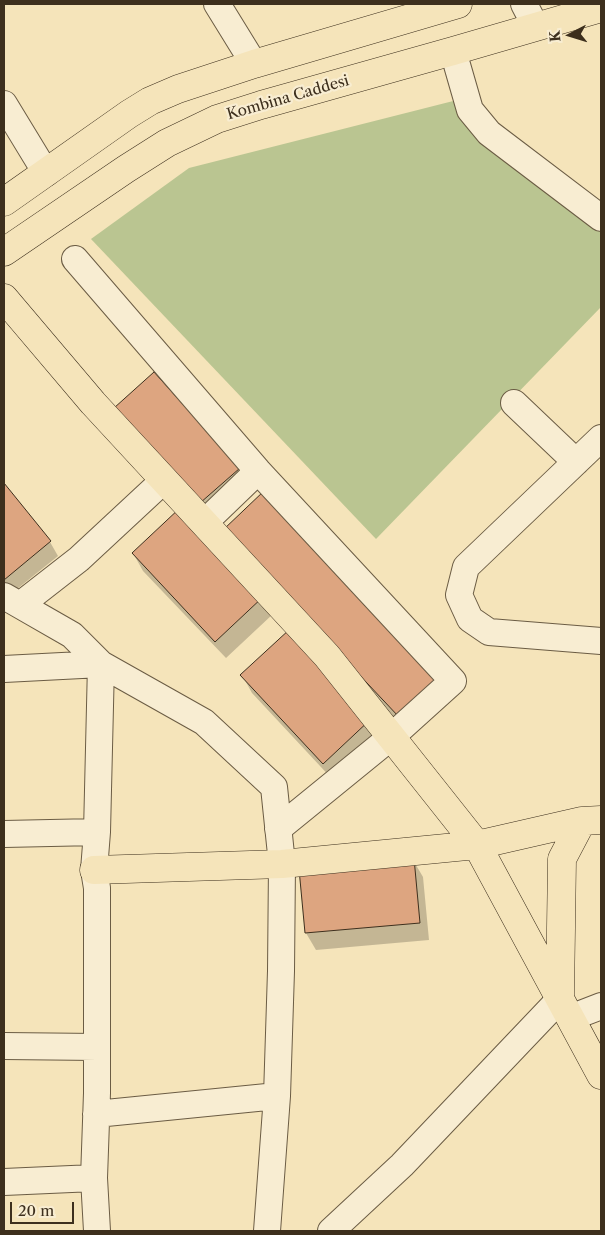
<!DOCTYPE html>
<html>
<head>
<meta charset="utf-8">
<style>
  body { margin:0 }
  #map { position:relative; width:605px; height:1235px; overflow:hidden; background:#f5e4ba; font-family:"Libre Caslon Text",serif }
  canvas { display:block }
  .frame { position:absolute; inset:0; border:5px solid #3d2f1d; pointer-events:none }
  .north { position:absolute; left:545px; top:10px; width:50px; height:50px; -webkit-text-stroke:4px #f8edd2; paint-order:stroke; rotate:265deg; font-size:14px; font-weight:700; line-height:20px; text-align:center; color:#3d2f1d }
  .north::after { content:''; display:block; margin:auto; width:18px; height:22px; background:#3d2f1d; clip-path:polygon(50% 0,100% 100%,50% 72%,0 100%) }
  .scale { position:absolute; left:10px; top:1202px; width:64px; height:22px; box-sizing:border-box; border:2px solid #3d2f1d; border-top:0; padding-left:6px; font-size:15px; line-height:18px; white-space:nowrap; color:#3d2f1d; -webkit-text-stroke:4px #f8edd2; paint-order:stroke }
</style>
</head>
<body>
<div id="map">
<canvas width="605" height="1235"></canvas>
<div class="frame"></div>
<div class="north">K</div>
<div class="scale">20 m</div>
</div>
<script>
const c = document.querySelector('canvas').getContext('2d');
c.lineJoin = 'round';
function fill(path, color) {
  c.fillStyle = color;
  c.fill(path, 'evenodd');
}
function shape(rows) {
  const path = new Path2D();
  for (const r of rows) {
    path.moveTo(r[0], r[1]);
    for (let i = 2; i < r.length; i += 2) path.lineTo(r[i], r[i + 1]);
  }
  return path;
}
function trace(path, color, width, dash) {
  c.strokeStyle = color;
  c.lineWidth = width;
  c.lineCap = dash ? 'butt' : 'round';
  c.setLineDash(dash || []);
  c.stroke(path);
}
function write(font, color, halo, rows, align = 'center') {
  c.font = font + ' "Libre Caslon Text",serif';
  c.lineWidth = 4.5;
  c.setLineDash([]);
  c.textBaseline = 'middle';
  c.strokeStyle = halo;
  c.fillStyle = color;
  for (const [text, x, y, turn = 0] of rows) {
    c.save();
    c.translate(x, y);
    c.rotate((+turn || 0) * Math.PI / 180);
    c.textAlign = isNaN(turn) ? turn : align;
    if (halo) c.strokeText(text, 0, 0);
    c.fillText(text, 0, 0);
    c.restore();
  }
}
fill(shape([
  [469,97,601,232,601,307,376,539,91,239,189,168]
]), '#bac591');
fill(shape([
  [126,425,239,469,249,486,211,520],
  [4,485,50,542,58,556,12,593,4,584],
  [265,492,410,734,235,548],
  [181,509,273,614,226,658,143,571,133,553],
  [290,631,381,736,334,781,252,693,242,675],
  [413,860,423,877,429,940,316,950,306,933]
]), '#0003');
const building = shape([
  [154,372,240,468,200,503,114,408,154,372],
  [4,483,51,541,4,580,4,483],
  [265,490,441,678,399,717,223,530,265,490],
  [181,507,264,596,215,642,132,553,181,507],
  [290,629,372,718,323,764,240,675,290,629],
  [414,858,420,923,305,933,299,869,414,858]
]);
fill(building, '#dda580');
trace(building, '#3d2f1d', 1);
const minor = shape([
  [217,4,254,64],
  [524,4,536,27],
  [453,51,470,110,489,133,601,218],
  [4,104,46,173],
  [75,259,258,471,453,681,391,737,278,829],
  [514,403,576,462],
  [601,438,466,567,459,595,470,619,489,632,601,641],
  [204,523,258,471],
  [4,596,72,635,101,664,97,832,94,870,97,888,97,1093,94,1178,97,1231],
  [20,605,79,559,164,480],
  [4,669,101,664,204,722,274,787,282,864,281,971,277,1096,267,1231],
  [4,834,97,832],
  [570,1018,601,1006],
  [4,1046,97,1047],
  [96,1114,277,1096],
  [4,1182,94,1178],
  [331,1231,402,1165,560,999]
]);
const major = shape([
  [4,202,129,114,150,101,178,89,254,64,458,4],
  [4,252,126,169,167,143,217,119,261,105,453,51,601,8],
  [4,298,93,403,327,656,477,845,601,1075],
  [94,870,282,864,477,845,582,821,601,820],
  [560,997,562,859,582,821]
]);
trace(minor, '#6b5c44', 28);
trace(major, '#3d2f1d', 29);
trace(minor, '#f8edd2', 26);
trace(major, '#f5e4ba', 28);
write('15px', '#3d2f1d', '#f8edd2', [
  ["Kombina Caddesi",288,98,-16]
]);
</script>
</body>
</html>
